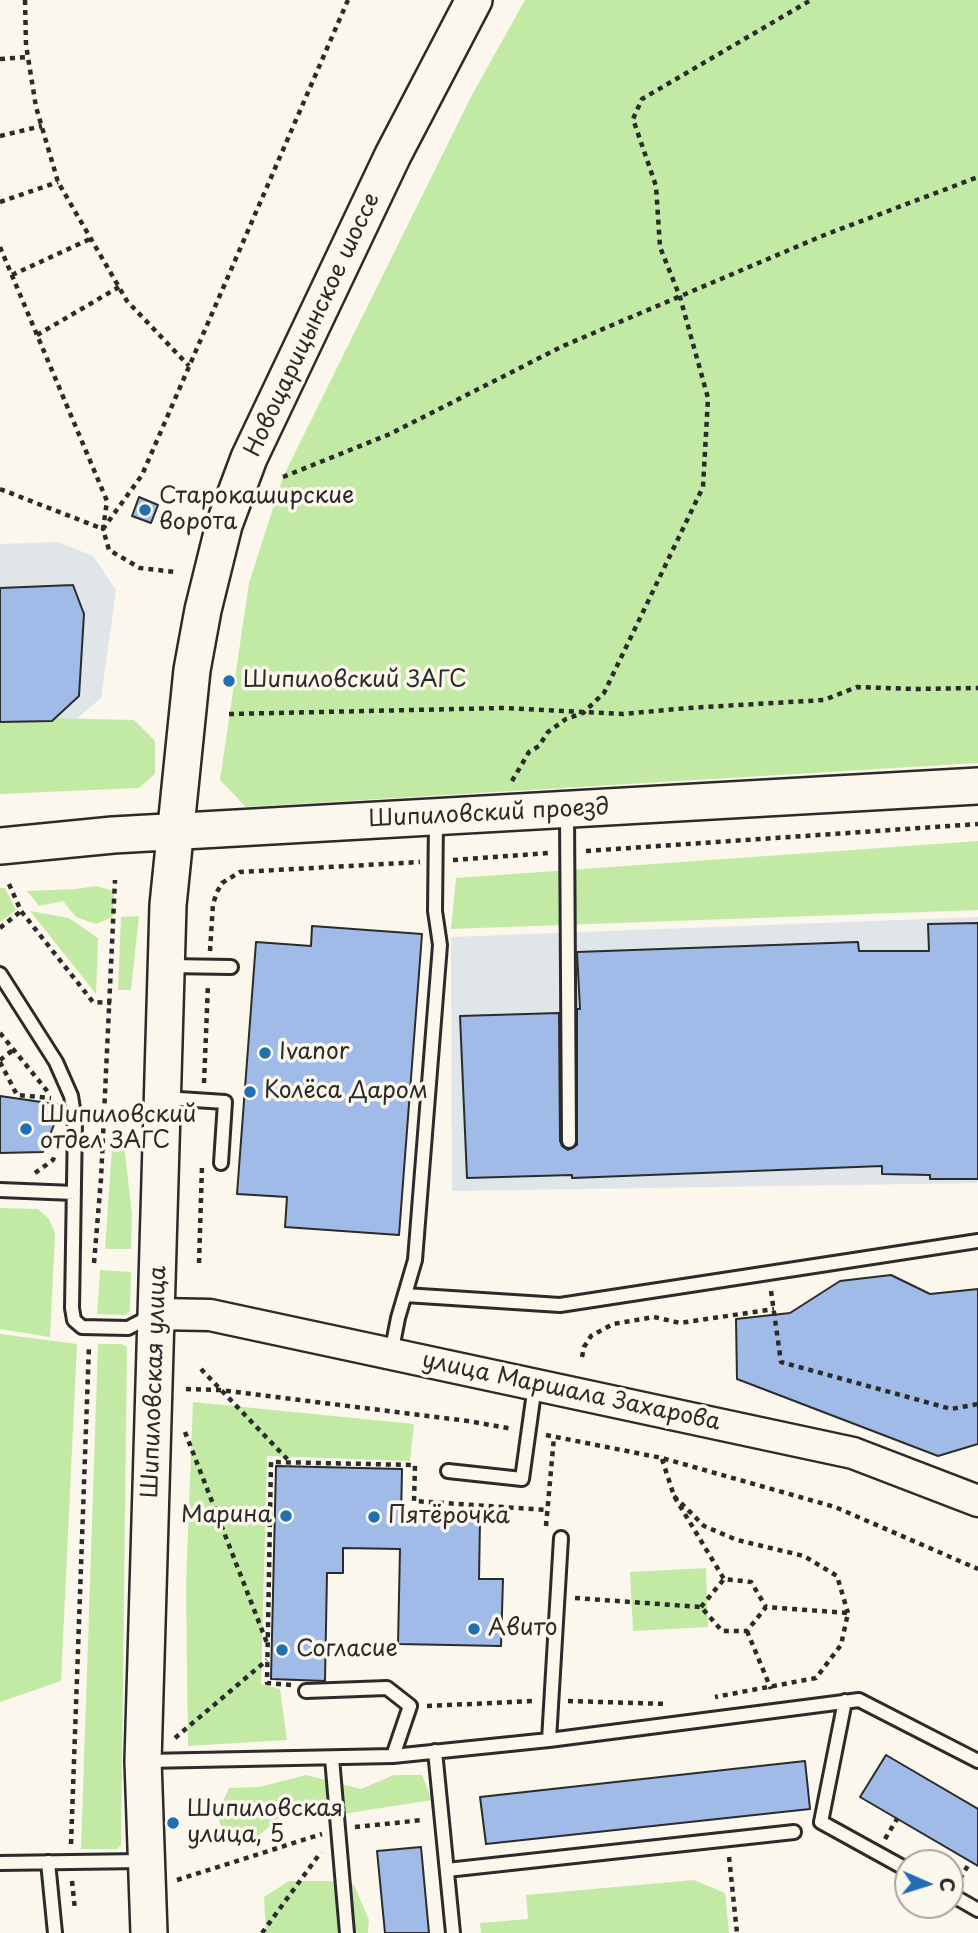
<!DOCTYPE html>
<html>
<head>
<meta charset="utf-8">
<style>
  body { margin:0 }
  #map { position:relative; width:978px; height:1933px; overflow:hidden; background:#fbf7ec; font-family:"Playpen Sans",sans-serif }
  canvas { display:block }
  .north { position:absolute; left:894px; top:1849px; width:70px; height:70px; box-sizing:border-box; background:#fbf7ec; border:2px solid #a8a59f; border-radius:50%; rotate:93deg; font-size:19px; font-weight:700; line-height:28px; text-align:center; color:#2b2b2b }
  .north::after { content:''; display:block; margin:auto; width:24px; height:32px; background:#1f6fb2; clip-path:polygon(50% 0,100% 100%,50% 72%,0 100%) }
</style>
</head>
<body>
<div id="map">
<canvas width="978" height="1933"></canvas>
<div class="north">С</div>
</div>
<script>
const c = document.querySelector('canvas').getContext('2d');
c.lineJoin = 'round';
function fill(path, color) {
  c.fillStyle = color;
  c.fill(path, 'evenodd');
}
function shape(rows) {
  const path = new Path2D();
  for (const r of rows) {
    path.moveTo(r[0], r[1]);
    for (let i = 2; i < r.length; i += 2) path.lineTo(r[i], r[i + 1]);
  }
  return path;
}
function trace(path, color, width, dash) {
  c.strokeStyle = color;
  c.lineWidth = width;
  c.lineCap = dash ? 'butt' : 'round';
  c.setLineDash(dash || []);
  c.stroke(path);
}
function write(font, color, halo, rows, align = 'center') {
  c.font = font + ' "Playpen Sans",sans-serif';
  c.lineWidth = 7;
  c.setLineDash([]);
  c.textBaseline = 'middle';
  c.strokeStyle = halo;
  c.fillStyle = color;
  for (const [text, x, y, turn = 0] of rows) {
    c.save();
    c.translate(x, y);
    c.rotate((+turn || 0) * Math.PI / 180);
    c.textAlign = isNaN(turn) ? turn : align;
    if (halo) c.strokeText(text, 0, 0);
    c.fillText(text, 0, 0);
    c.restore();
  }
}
fill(shape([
  [58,542,93,556,116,590,101,698,51,740,0,755,0,544],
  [978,917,978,1183,452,1191,451,937]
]), '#e0e5ea');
fill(shape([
  [525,0,978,0,978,763,246,807,220,780,249,583,283,477,472,95],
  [0,717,134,720,155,741,155,774,139,788,0,794],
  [978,841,978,910,451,929,456,878],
  [96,886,114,891,113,917,96,924,76,917,63,901,39,906,27,891,76,889],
  [0,888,5,888,16,910,0,922],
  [30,911,69,918,98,938,96,994],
  [139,916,131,990,118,990,121,917],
  [113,1134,123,1134,132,1215,131,1249,105,1249],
  [0,1208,38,1209,49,1219,55,1233,50,1337,0,1329],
  [100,1270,131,1272,130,1311,125,1315,97,1314],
  [0,1334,77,1344,61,1681,0,1702],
  [98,1344,121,1344,127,1347,121,1845,117,1849,81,1849],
  [193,1402,414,1424,410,1461,267,1456,261,1684,280,1689,287,1740,188,1746,186,1584],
  [706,1568,708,1627,633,1631,630,1572],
  [306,1775,361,1789,394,1775,422,1775,432,1800,323,1817,282,1816,252,1841,223,1833,217,1814,229,1788,259,1787],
  [694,1880,725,1893,729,1933,481,1933,480,1923,528,1919,526,1895],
  [289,1881,329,1881,354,1885,369,1920,368,1933,266,1933,264,1897]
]), '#c3eaa5');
const building = shape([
  [139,497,158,505,151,523,132,516,139,497],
  [73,585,84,614,79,696,52,721,0,722,0,588,73,585],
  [978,923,978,1179,930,1179,930,1175,882,1174,882,1166,572,1178,572,1175,467,1178,460,1016,559,1013,560,1141,562,1146,568,1150,577,1145,577,1009,580,1009,577,952,858,942,859,951,929,951,928,924,978,923],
  [312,926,422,934,399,1235,285,1227,287,1197,237,1194,256,942,311,946,312,926],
  [0,1096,62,1105,43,1152,0,1153,0,1096],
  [891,1275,930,1294,978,1289,978,1444,938,1456,737,1379,736,1319,790,1313,840,1281,891,1275],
  [276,1466,402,1469,401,1519,480,1520,479,1579,503,1579,501,1646,398,1644,400,1549,343,1548,343,1573,327,1573,325,1681,271,1679,276,1466],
  [886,1755,978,1809,978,1866,860,1797,886,1755],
  [805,1761,810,1809,486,1844,480,1797,805,1761],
  [421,1847,429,1933,385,1933,377,1851,421,1847]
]);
fill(building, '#a0bbe7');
trace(building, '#2b2b2b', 2);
const service = shape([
  [567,812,569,1141],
  [168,966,231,967],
  [0,974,56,1062,71,1096,75,1121,72,1308,74,1320,82,1327,128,1328,153,1315],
  [164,1098,225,1102,221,1163],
  [0,1190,74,1193],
  [405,1295,560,1305,978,1241],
  [391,1354,398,1318,415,1260,440,945,435,911,436,820],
  [448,1471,522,1479,535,1385],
  [306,1691,387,1688,410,1706,393,1756],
  [845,1701,821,1822,908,1870],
  [549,1740,561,1538],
  [435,1751,453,1933],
  [332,1758,347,1933],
  [146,1761,393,1756,549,1740,859,1700,978,1761],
  [48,1862,55,1933],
  [0,1863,143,1861],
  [447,1870,794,1832],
  [950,1894,978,1910]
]);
const tertiary = shape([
  [156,1314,210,1315,853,1453,978,1501]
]);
const secondary = shape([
  [0,846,113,835,978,786],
  [149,1933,143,1761,168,905,192,670,203,610,224,525,249,458,393,155,474,0]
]);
trace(service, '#2b2b2b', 18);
trace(tertiary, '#2b2b2b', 35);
trace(secondary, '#2b2b2b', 40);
trace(shape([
  [25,0,26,45,36,107,58,182,127,301,189,366],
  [0,59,28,57],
  [0,136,42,126],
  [0,202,58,182],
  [0,247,107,501,103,529,109,550,140,568,175,572],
  [12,275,90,239],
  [37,335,119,287],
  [283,477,390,434,563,346,822,236,978,177],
  [0,489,103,529,142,475,348,0],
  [229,714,504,708,623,714,688,708,824,700,857,687,915,689,978,688],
  [512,781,529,752,539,746,548,732,566,719,583,713,604,693,703,487,708,398,680,297,660,247,656,186,633,119,642,99,811,0],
  [586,851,978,824],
  [453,860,549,853],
  [9,884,21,911,93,1002,111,1003],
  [0,928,21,911],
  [210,951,213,904,217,892,222,883,240,872,420,862],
  [0,1033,48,1092],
  [0,1060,13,1050],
  [0,1062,17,1095,51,1098],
  [204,1083,208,984],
  [35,1173,53,1160,54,1157],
  [94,1263,101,1179,115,880],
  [199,1263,202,1166],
  [771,1291,781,1362,951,1409,978,1404],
  [582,1357,584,1347,591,1336,613,1324,654,1317,680,1323,774,1309],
  [201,1369,290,1462],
  [186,1389,220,1390,468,1421,513,1429],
  [185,1432,267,1643],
  [546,1435,662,1458,835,1507,978,1569],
  [662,1459,674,1496,724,1579],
  [674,1496,704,1526,737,1540,804,1556,837,1576,848,1613],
  [546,1526,554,1437],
  [575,1598,701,1607,722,1631,747,1631,766,1607,848,1613,841,1645,816,1678,715,1697],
  [701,1607,724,1579,751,1582,766,1607],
  [747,1631,771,1689],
  [291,1685,267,1683,271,1462,415,1465,414,1501,547,1510],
  [568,1701,668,1704],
  [427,1706,534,1701],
  [175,1738,267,1660],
  [355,1827,423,1820],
  [885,1839,897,1819],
  [71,1844,89,1345],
  [729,1857,737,1933],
  [960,1879,970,1862],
  [177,1880,322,1834],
  [72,1881,75,1910],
  [262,1933,321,1852]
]), '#2b2b2b', 4.5, [5, 5]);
trace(service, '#fbf7ec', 12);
trace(tertiary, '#fbf7ec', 30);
trace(secondary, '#fbf7ec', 35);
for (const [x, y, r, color] of [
  [145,510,7,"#1f6fb2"],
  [229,681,7,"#1f6fb2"],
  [265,1053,7,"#1f6fb2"],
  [250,1092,7,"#1f6fb2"],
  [26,1129,7,"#1f6fb2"],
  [286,1516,7,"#1f6fb2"],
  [374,1517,7,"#1f6fb2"],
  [474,1629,7,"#1f6fb2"],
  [282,1650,7,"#1f6fb2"],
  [173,1823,7,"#1f6fb2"]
]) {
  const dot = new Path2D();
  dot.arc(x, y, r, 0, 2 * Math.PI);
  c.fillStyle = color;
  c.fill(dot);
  trace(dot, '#fbf7ec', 2.5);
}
write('23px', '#2b2b2b', '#fbf7ec', [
  ["Новоцарицынское шоссе",313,325,-65],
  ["Шипиловский проезд",489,814,-3],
  ["Шипиловская улица",155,1382,-88],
  ["улица Маршала Захарова",571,1392,12]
]);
write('23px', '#2b2b2b', '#fbf7ec', [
  ["Старокаширские",159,497],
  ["ворота",159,523],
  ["Шипиловский ЗАГС",243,681],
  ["Ivanor",279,1053],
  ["Колёса Даром",264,1092],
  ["Шипиловский",40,1116],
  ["отдел ЗАГС",40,1142],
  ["Марина",272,1516,"right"],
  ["Пятёрочка",388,1517],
  ["Авито",488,1629],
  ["Согласие",296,1650],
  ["Шипиловская",187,1810],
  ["улица, 5",187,1836]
], 'left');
</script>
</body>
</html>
